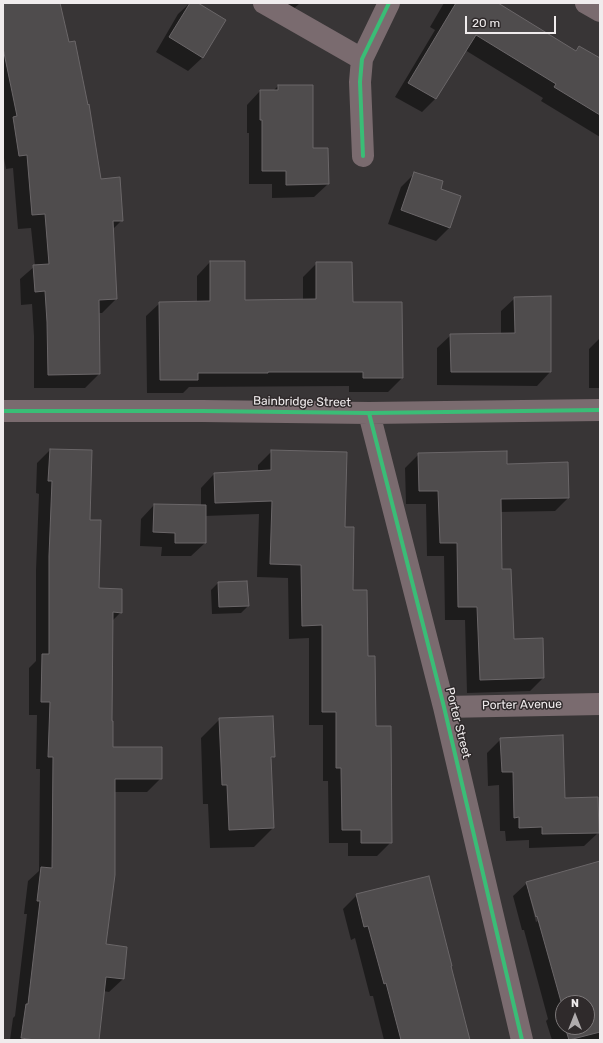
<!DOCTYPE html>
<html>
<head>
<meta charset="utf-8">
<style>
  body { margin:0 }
  #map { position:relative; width:603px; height:1043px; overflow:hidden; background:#383536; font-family:Rubik,sans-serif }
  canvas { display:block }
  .frame { position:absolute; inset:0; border:4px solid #f0eced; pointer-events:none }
  .north { position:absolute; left:555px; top:995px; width:40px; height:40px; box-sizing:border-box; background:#2f2a2b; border:1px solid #7c7879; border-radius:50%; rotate:0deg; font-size:11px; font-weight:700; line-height:16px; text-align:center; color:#f0eced }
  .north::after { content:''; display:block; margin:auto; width:14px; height:18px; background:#b0acad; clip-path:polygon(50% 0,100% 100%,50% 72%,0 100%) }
  .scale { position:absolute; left:465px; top:16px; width:91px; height:18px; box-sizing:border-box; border:2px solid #f0eced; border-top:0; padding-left:5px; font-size:12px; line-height:14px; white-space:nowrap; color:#f0eced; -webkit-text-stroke:3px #2f2a2b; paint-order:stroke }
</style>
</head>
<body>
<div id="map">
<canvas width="603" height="1043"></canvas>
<div class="frame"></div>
<div class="north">N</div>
<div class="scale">20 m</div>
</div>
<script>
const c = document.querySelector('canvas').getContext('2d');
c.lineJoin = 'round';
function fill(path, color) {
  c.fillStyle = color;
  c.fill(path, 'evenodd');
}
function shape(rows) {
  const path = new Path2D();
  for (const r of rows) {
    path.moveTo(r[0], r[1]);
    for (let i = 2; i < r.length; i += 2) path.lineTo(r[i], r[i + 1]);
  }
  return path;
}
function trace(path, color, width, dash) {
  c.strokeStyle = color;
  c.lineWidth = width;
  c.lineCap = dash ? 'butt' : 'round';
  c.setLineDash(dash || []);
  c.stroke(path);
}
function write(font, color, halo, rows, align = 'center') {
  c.font = font + ' Rubik,sans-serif';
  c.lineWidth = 3;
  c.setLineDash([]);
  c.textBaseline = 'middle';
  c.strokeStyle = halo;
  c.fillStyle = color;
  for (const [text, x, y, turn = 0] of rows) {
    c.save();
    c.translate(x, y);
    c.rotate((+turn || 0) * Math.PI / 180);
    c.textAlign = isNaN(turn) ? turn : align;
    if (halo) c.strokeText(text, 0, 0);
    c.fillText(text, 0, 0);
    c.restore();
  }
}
fill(shape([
  [3,3,59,3,101,180,122,220,112,230,116,299,102,313,98,313,99,374,85,388,34,388,34,336,32,304,21,305,20,279,35,266,31,228,18,229,13,168,6,169,3,153],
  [190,3,196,3,224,20,202,58,188,71,156,52,178,14],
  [270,3,300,3,288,14],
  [444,3,496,3,575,51,579,47,600,59,600,137,541,101,543,98,465,50,435,99,422,112,395,97,435,30,430,27],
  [278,86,312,149,328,184,314,197,272,198,272,184,249,184,249,133,247,133,247,105,260,91,273,91],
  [415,173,439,189,450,227,436,241,388,224,401,187],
  [210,262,244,301,303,300,303,277,317,263,352,303,402,378,388,392,349,392,349,386,189,387,183,393,147,393,146,316,160,303,197,302,197,276],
  [515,298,550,372,537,386,437,385,437,348,451,335,501,334,501,311],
  [600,338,600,388,589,388,589,349],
  [50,450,89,521,98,589,121,612,112,621,112,748,161,778,147,792,114,792,105,945,123,979,109,992,103,991,98,1040,10,1040,13,1018,15,1016,27,914,24,914,28,881,39,871,40,769,36,769,37,715,29,715,29,668,36,661,36,570,39,494,36,493,37,463],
  [272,451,344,528,352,591,367,657,375,727,391,842,377,856,348,856,348,843,329,843,328,781,323,781,323,725,309,725,309,638,289,639,288,578,257,577,259,514,205,516,205,543,191,556,161,556,162,547,140,546,141,519,154,505,201,506,201,488,214,474,258,472,258,465],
  [419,454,506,465,568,498,555,511,500,512,502,570,513,640,543,678,530,691,467,693,465,620,445,620,444,556,427,556,426,504,406,504,405,468],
  [246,582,248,606,241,613,212,614,211,590,218,583],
  [220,719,274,756,271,759,273,828,254,847,210,848,208,804,203,804,201,738],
  [501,739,598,833,584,846,529,848,529,840,506,841,505,831,500,831,499,785,488,786,487,753],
  [600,862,600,1040,552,1040,546,1021,548,1019,524,930,522,930,513,896,527,883],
  [528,890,530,890,538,921,536,922],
  [563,1003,587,1003,587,1027,563,1027],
  [357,895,450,967,469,1040,384,1040,373,996,370,996,355,938,351,940,343,909]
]), '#0007');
const building = shape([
  [3,3,60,3,69,42,75,41,88,105,89,104,101,179,120,177,123,221,113,221,117,299,99,300,100,374,48,375,47,322,45,291,35,292,33,265,49,264,45,214,32,215,27,155,19,156,13,117,17,116,3,48,3,3],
  [190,3,198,3,226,20,203,58,169,37,190,3],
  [456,3,498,3,576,51,579,46,600,58,600,115,554,87,556,84,476,35,436,99,408,83,456,3],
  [278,85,313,85,313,148,328,148,329,184,286,185,286,171,262,171,262,120,260,120,260,90,278,90,278,85],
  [414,172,443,181,441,189,461,196,450,228,401,210,414,172],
  [210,261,245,261,245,300,316,299,316,262,352,262,353,302,402,302,403,378,363,378,363,372,268,372,268,373,198,373,198,380,160,380,159,302,210,301,210,261],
  [551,296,551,372,451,372,450,334,515,333,514,297,551,296],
  [50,449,92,450,90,520,101,520,99,588,122,589,122,613,113,612,112,721,113,721,113,747,162,747,162,779,115,779,115,875,106,944,127,947,124,979,106,977,99,1040,35,1040,21,1038,26,1004,28,1004,40,901,37,901,41,867,52,868,53,757,48,757,50,702,41,702,42,654,49,654,49,556,52,481,48,481,50,449],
  [271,450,347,452,345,527,354,527,353,590,367,590,368,656,375,656,376,726,391,726,392,843,361,843,361,830,342,830,341,768,336,768,336,712,322,712,322,625,302,626,301,565,270,564,272,501,215,503,214,473,271,470,271,450],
  [507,451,507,464,568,462,569,498,501,499,502,569,511,569,514,639,543,638,544,678,480,680,477,607,458,607,457,543,440,543,438,491,419,491,418,453,507,451],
  [154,504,206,505,206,543,175,543,175,533,153,532,154,504],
  [247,581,249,606,219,607,218,582,247,581],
  [273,716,275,757,271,757,274,828,229,830,227,785,222,785,219,718,273,716],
  [563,735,565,798,598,797,599,833,542,834,542,827,519,828,519,817,514,818,513,772,502,772,500,738,563,735],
  [600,861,600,1032,569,1040,565,1027,587,1027,587,1003,563,1003,563,1018,560,1006,562,1005,537,916,536,917,526,882,600,861],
  [429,876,452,966,451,966,470,1040,401,1040,386,983,384,984,368,926,364,927,356,894,429,876]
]);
fill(building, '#4f4c4d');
trace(building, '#6a6668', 1);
trace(shape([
  [264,3,362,59],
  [586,3,600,11],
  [363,156,360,82,362,59,389,3],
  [3,411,202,411,369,413,600,410],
  [369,413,444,707,522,1040],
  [444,707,600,704]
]), '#7a6b6f', 22);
trace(shape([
  [363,156,360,82,362,59,389,3],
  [3,411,202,411,369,413,600,410],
  [369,413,444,707,522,1040]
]), '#3abd76', 4);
write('12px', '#f0eced', '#2f2a2b', [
  ["Bainbridge Street",302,402,1],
  ["Porter Avenue",522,705,-1],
  ["Porter Street",458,723,76]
]);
</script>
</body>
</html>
